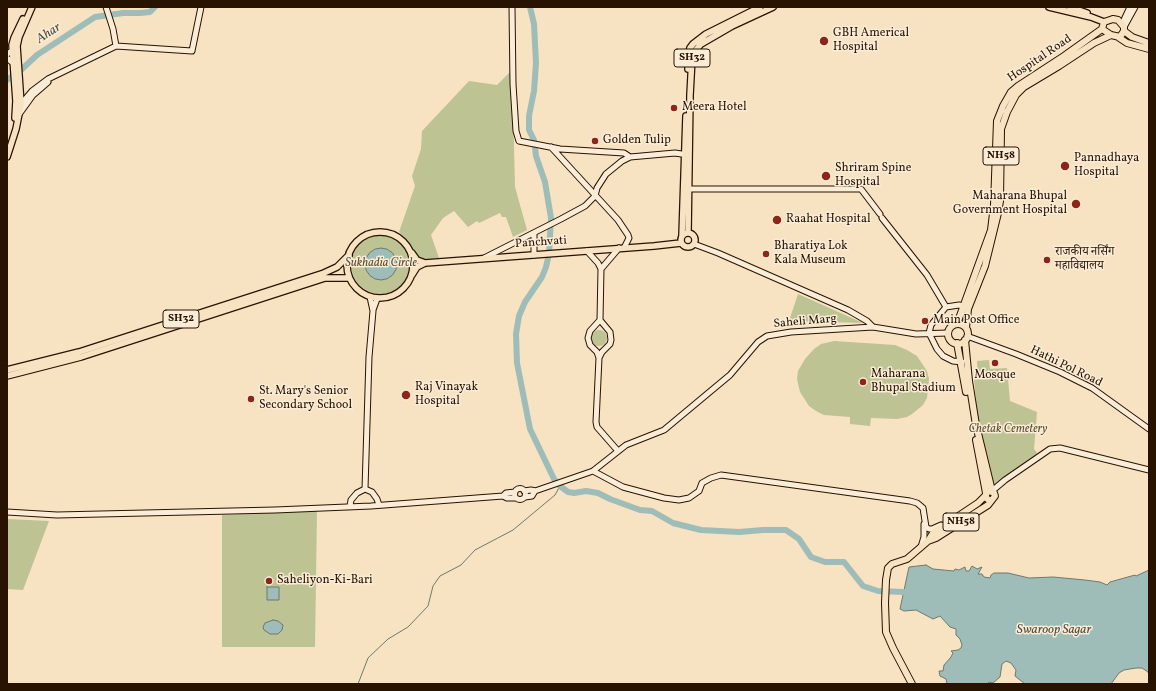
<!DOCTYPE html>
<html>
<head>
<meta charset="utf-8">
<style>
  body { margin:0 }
  #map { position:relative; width:1156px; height:691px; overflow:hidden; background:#f7e2c2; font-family:Vollkorn,serif }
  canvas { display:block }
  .frame { position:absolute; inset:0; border:8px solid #271300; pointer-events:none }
</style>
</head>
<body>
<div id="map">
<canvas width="1156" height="691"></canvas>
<div class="frame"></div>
</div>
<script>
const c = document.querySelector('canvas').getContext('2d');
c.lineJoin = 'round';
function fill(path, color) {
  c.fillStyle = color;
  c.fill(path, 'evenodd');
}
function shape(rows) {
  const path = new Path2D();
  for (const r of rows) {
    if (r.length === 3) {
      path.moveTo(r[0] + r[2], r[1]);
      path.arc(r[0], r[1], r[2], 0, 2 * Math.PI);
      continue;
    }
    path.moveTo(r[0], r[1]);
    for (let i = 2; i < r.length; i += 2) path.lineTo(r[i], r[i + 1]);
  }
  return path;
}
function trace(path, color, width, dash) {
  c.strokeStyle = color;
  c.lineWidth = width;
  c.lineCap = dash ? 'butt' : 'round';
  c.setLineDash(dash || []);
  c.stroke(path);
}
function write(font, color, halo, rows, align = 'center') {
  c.font = font + ' Vollkorn,"Noto Serif Devanagari",serif';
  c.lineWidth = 3;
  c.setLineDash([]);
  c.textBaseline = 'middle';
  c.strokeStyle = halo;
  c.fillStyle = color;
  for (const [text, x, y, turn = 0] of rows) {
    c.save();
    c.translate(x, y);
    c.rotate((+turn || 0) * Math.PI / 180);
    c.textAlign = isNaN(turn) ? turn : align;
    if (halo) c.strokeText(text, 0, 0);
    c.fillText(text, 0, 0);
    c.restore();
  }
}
fill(shape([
  [512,70,515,187,527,230,513,237,506,217,502,217,500,213,479,223,477,221,468,227,454,211,443,218,431,235,439,258,427,260,417,257,399,232,415,186,412,176,421,149,422,131,469,81,497,85],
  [381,264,30],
  [798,294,863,323,789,321],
  [599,338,8],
  [834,341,895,345,907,350,917,356,927,371,929,379,927,398,923,405,912,414,907,417,897,419,871,418,870,426,850,424,850,417,824,415,816,411,809,406,800,392,797,379,798,371,805,359,814,349,821,344],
  [989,360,990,369,1007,368,1010,401,1037,412,1034,449,1038,454,993,485,985,453,977,415,974,379,978,378,977,361],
  [317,510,315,647,222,647,222,515],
  [7,519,49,521,23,590,7,589]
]), '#bdc393');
const water = shape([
  [381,264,16],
  [926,565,933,569,954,571,955,569,959,570,965,567,966,571,969,571,972,566,977,569,982,567,978,574,982,574,984,577,990,578,991,575,994,573,1008,573,1029,578,1053,577,1085,580,1100,582,1107,585,1110,582,1135,575,1136,576,1149,570,1149,675,1148,672,1142,668,1136,668,1124,670,1119,673,1111,684,1025,684,1015,676,1016,670,1011,663,1006,661,1002,664,1000,677,993,683,989,682,987,684,947,684,946,679,940,676,939,671,943,671,944,665,951,657,953,653,951,651,958,650,961,648,962,645,960,639,956,635,956,629,950,627,940,616,933,619,916,610,904,611,900,609,909,567,926,565],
  [267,587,279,587,279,600,267,600,267,587],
  [273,620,278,621,283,625,282,630,278,634,270,634,264,630,263,627,265,623,273,620]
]);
fill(water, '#9ebdb8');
trace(water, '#6e796e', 1);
trace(shape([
  [358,684,368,658,388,639,408,627,428,606,433,586,440,576,461,565,475,550,513,530,555,495,560,486]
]), '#6e796e', 1);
trace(shape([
  [530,7,534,24,536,63,534,91,529,116,529,130,534,140,536,156,545,182,551,218,549,254,546,267,542,277,525,302,519,316,516,334,517,363,530,429,554,479,560,486,568,492,574,493,586,491,598,493,610,499,640,510,652,511,673,523,701,530,739,532,763,530,786,530,799,539,811,557,825,562,844,562,863,586,878,591,904,592],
  [7,80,22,69,37,55,95,17,123,13,140,13,150,12,155,7]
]), '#9ebdb8', 6);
const secondary = shape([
  [512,7,513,84,516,131,519,141,560,149,624,153,630,157],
  [1122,24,1130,7],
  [1124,27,1135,7],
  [116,46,192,51,201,7],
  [7,54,12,51],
  [7,58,13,63],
  [21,104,32,91,48,79,116,46,113,29,106,7],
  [20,113,33,95,48,82],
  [551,147,618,220,628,235,629,238,624,248],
  [685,189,861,189,880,214],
  [882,218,927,275,946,307],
  [694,244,718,253,848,310,867,321,873,327],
  [587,251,598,263,601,269,600,320],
  [534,255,534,233],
  [484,258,561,219,585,206,595,196,597,188,606,174,622,161,630,157,675,153,688,155],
  [601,269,619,248],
  [373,310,377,299],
  [600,320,610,332,611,340,610,344,602,352,599,358,597,352,590,345,588,338,590,331,600,320],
  [967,336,1016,354,1060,372,1092,388,1149,429],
  [599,358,596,422,597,427,618,451],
  [962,362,953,361,943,356,937,349,929,333,931,325,946,307,959,305,963,306],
  [593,471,623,487,664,498,679,500,689,498,699,491,702,483,711,478,721,475,910,501,917,503,923,508,926,527,929,529,932,529,941,525],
  [520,494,5.5],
  [365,489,369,357,373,311,370,297],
  [524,491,531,490,535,491,593,471,626,445,664,430,730,375,758,342,767,336,791,332,873,327,916,334,948,333],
  [992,491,1005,480,1050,449,1060,448,1149,470],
  [503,496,507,498,516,498],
  [525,497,532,496,535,491],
  [350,506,351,500,357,493,365,489,372,492,377,499,379,505],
  [7,512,57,515,275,510,371,506,503,496,506,493,515,492],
  [921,547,924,537,924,524]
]);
const primary = shape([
  [1049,7,1091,17,1104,22],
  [1070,7,1087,13],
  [688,69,688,56,690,48,693,44,706,34,760,7],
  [15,118,16,101,12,45,14,38,23,19],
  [7,157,16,129,21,104,17,46,19,37,32,7],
  [380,265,33],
  [688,232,690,95,692,58,695,51,701,44,732,26,773,7],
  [688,240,7],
  [682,236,686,116],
  [412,253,417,260,425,263],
  [412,275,417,267,425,263,654,246,681,243],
  [7,370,79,352,324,273,337,267,349,255],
  [7,376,81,357,325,278,349,278]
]);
const highway = shape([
  [1113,19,1118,20,1124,27,1124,31,1120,37,1111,35,1102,29,1104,22,1113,19],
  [1124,31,1132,37,1149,43],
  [1118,37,1127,43,1149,49],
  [957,324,991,230,994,205,997,121,1003,106,1011,92,1018,86,1064,56,1102,29],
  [958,334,10],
  [966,328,968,309,985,266,998,213,1000,201,1001,129,1007,112,1016,95,1024,87,1059,66,1094,43,1111,35],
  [965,340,969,381,976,425,992,491],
  [957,343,966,392],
  [976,440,986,493],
  [928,541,933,533,978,503,986,495],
  [912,684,893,648,886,632,885,603,886,580,888,568,892,564,907,559,928,541,936,538,988,505,995,496,994,493,990,491,986,493,986,498,989,500,991,500]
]);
trace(secondary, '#271300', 7);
trace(primary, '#271300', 8);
trace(highway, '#271300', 8);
trace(secondary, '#faecd7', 5);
trace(primary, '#f7e2c2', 5.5);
trace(highway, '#f7e2c2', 6);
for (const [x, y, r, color] of [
  [824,41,5,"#8f2418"],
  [674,108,4,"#8f2418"],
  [595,141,4,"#8f2418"],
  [1065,166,5,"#8f2418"],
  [826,176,5,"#8f2418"],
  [1076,204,5,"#8f2418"],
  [777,220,5,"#8f2418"],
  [766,254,4,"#8f2418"],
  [1047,260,4,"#8f2418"],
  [925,321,4,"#8f2418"],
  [995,363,4,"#8f2418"],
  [863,382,4,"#8f2418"],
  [406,395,5,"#8f2418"],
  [251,399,4,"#8f2418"],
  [269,581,4,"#8f2418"]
]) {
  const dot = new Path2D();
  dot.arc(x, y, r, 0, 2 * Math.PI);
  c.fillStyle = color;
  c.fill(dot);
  trace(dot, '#faecd7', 1.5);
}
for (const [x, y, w] of [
  [692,58,36],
  [1001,156,36],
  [181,319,36],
  [961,522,36]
]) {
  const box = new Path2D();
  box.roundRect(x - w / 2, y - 9, w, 18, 3);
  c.fillStyle = '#faecd7';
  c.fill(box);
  trace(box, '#271300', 1);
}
write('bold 11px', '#271300', null, [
  ["SH32",692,58],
  ["NH58",1001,156],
  ["SH32",181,319],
  ["NH58",961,522]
]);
write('12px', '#271300', '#faecd7', [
  ["GBH Americal",833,34],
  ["Hospital",833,48],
  ["Meera Hotel",682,108],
  ["Golden Tulip",603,141],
  ["Pannadhaya",1074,159],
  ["Hospital",1074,173],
  ["Shriram Spine",835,169],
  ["Hospital",835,183],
  ["Maharana Bhupal",1067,197,"right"],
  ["Government Hospital",1067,211,"right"],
  ["Raahat Hospital",786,220],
  ["Bharatiya Lok",774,247],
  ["Kala Museum",774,261],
  ["राजकीय नर्सिंग",1055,253],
  ["महाविद्यालय",1055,267],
  ["Main Post Office",933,321],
  ["Maharana",871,375],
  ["Bhupal Stadium",871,389],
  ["Mosque",995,376,"center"],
  ["Raj Vinayak",415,388],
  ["Hospital",415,402],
  ["St. Mary's Senior",259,392],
  ["Secondary School",259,406],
  ["Saheliyon-Ki-Bari",277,581]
], 'left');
write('12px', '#271300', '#faecd7', [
  ["Hospital Road",1040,59,-34],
  ["Panchvati",541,243,-4],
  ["Saheli Marg",805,322,-5],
  ["Hathi Pol Road",1066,367,26]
]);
write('italic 12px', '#5c5133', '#faecd7', [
  ["Sukhadia Circle",381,264],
  ["Chetak Cemetery",1008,430]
]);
write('italic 13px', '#514e40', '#faecd7', [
  ["Ahar",49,34,-33],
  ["Swaroop Sagar",1054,631]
]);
</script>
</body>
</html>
